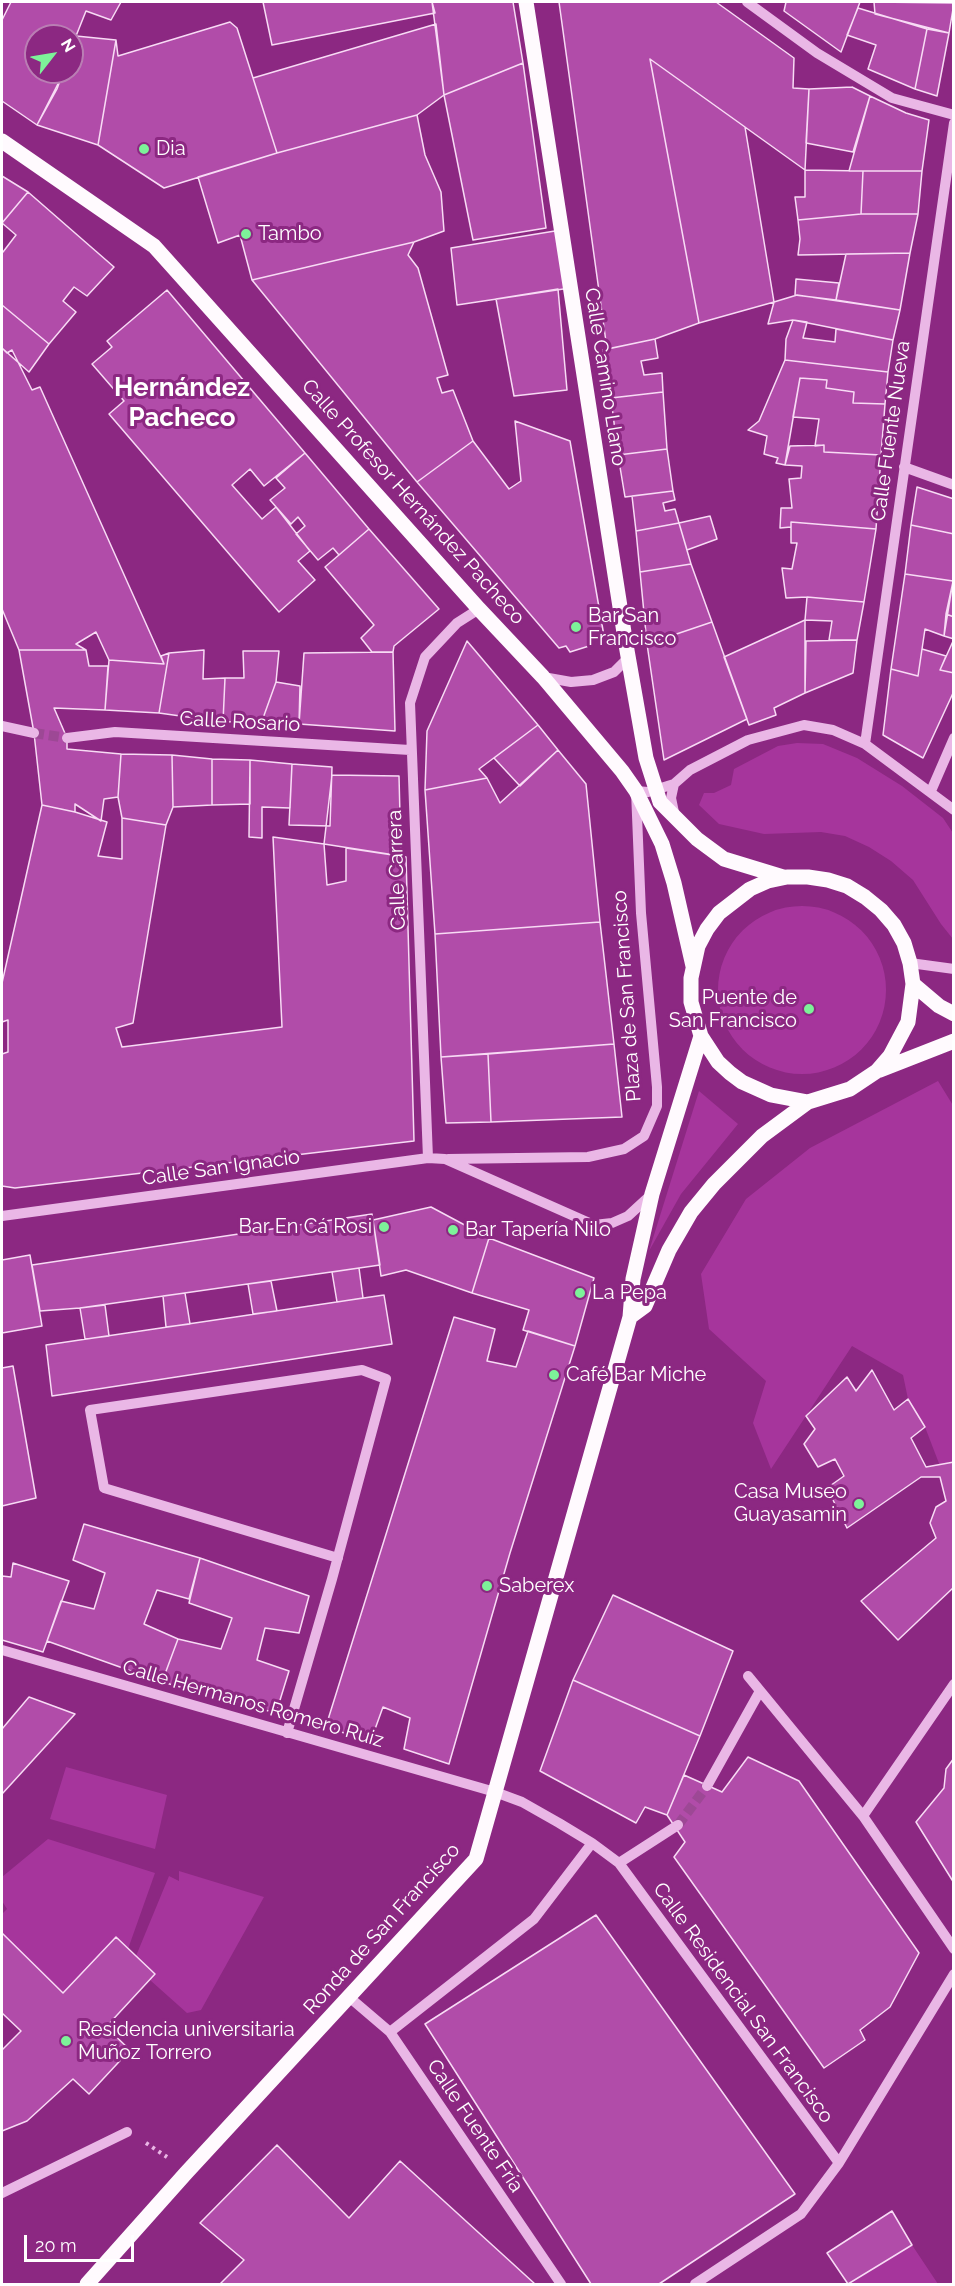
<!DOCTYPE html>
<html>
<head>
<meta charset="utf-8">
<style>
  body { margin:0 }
  #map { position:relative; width:955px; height:2286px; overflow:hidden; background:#8c2882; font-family:Raleway,sans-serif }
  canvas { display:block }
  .frame { position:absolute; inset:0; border:3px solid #fff; pointer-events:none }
  .north { position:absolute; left:24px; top:24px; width:60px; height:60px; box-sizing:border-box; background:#8c2882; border:2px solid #ba7eb4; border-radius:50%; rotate:59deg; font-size:16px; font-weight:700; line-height:24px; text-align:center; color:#fff }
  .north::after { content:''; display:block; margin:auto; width:21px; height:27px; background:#7df299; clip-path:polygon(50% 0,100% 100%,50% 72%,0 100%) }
  .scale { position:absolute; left:24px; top:2235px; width:110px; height:27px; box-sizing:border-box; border:3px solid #fff; border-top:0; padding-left:8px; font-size:18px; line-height:21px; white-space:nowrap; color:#fff; -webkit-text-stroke:4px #8c2882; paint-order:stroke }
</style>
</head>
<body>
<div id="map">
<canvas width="955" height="2286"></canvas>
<div class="frame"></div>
<div class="north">N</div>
<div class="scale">20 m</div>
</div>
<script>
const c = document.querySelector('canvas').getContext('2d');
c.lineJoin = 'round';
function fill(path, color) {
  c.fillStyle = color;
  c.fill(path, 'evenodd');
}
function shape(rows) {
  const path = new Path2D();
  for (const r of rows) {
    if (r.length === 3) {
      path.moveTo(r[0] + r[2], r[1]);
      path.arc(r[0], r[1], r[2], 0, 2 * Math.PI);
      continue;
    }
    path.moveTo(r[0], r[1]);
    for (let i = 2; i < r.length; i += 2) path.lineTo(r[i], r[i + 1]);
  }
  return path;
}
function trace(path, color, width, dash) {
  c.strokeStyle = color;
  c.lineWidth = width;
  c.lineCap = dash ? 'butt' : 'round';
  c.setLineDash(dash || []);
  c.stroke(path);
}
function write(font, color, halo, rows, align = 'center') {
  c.font = font + ' Raleway,sans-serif';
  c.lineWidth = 6;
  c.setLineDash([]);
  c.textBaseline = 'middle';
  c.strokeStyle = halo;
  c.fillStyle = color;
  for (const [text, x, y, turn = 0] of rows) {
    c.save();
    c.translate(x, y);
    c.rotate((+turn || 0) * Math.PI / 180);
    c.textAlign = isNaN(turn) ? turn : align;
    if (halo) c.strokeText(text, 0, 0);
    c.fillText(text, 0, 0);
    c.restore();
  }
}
fill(shape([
  [797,743,823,744,857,758,902,786,943,818,953,833,953,939,941,924,913,880,891,861,869,847,845,836,821,832,764,834,719,824,699,805,704,793,714,793,731,785,734,769,778,746],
  [802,990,84],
  [938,1081,954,1107,953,1462,940,1466,925,1427,908,1399,903,1375,852,1346,771,1469,753,1423,766,1381,709,1329,701,1274,746,1199,810,1148],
  [699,1091,738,1124,681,1194,649,1251],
  [66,1767,167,1795,155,1849,50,1819],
  [48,1839,155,1873,128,1949,116,1938,63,1993,2,1933,2,1914,7,1909,2,1901,2,1877],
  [179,1871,264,1897,201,2010,187,2013,150,1980,155,1974,136,1956,169,1876,179,1881],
  [912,2245,938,2284,850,2284]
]), '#a6359c');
const building = shape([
  [11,2,121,2,111,20,86,11,76,36,63,32,61,36,36,36,36,72,64,72,37,125,2,101,2,20,11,2],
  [263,2,432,2,435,13,272,45,263,2],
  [432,2,513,2,523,63,444,95,432,2],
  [559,2,716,2,794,58,793,88,809,89,805,170,650,59,699,323,655,339,607,349,559,2],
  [786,2,860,2,841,52,784,11,786,2],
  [874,2,954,3,949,33,875,14,874,2],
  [858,8,927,29,915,89,868,69,876,45,847,35,858,8],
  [230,22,237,28,277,153,164,188,98,145,116,40,118,56,230,22],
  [436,24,444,95,417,115,277,153,253,78,436,24],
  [927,29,949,33,937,96,915,89,927,29],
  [76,36,116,40,98,145,37,125,57,89,63,72,72,72,72,48,76,36],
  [650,59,745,127,774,302,699,323,650,59],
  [523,63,546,228,473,240,444,95,523,63],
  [852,87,870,96,853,152,806,143,809,89,852,87],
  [870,96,906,113,929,120,922,171,849,171,870,96],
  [417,115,425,155,441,192,444,231,414,242,252,280,240,235,218,243,198,177,277,153,417,115],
  [805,170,863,171,861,214,798,220,795,197,805,197,805,170],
  [863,171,922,171,918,214,861,214,863,171],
  [2,176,28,192,2,223,2,176],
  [28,192,114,267,87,296,74,287,63,301,76,312,49,344,2,305,2,251,3,252,16,235,2,223,28,192],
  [861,214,918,214,910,253,798,255,800,239,798,220,861,214],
  [561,230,570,288,457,305,451,248,561,230],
  [414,242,408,255,418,268,448,375,437,378,442,393,453,390,473,441,417,482,252,280,414,242],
  [910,253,900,310,836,300,846,254,910,253],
  [796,279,839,283,836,300,795,295,796,279],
  [558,289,567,390,514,396,496,299,558,289],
  [167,290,305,453,264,486,250,469,232,485,262,519,276,507,310,551,298,561,315,580,279,612,109,414,124,401,92,364,112,347,107,341,167,290],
  [797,295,900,310,893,340,793,320,768,324,774,302,797,295],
  [2,305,49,344,29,372,2,348,2,305],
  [793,320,807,322,803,338,835,342,836,329,893,340,888,372,785,360,786,339,793,320],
  [655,339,658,358,641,361,644,375,662,373,663,392,611,398,603,350,655,339],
  [2,348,7,353,12,350,32,390,40,387,164,664,109,660,96,632,76,644,86,650,19,650,2,609,2,348],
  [785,360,888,372,885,404,853,403,854,392,826,388,827,380,800,378,785,465,776,463,778,458,764,454,767,436,748,430,759,421,785,360],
  [800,378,827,380,826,388,854,392,853,403,885,404,881,455,824,452,824,445,815,446,819,419,793,417,800,378],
  [663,392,667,449,618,455,611,398,663,392],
  [515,421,570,441,604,636,591,639,589,646,570,652,566,646,559,648,417,482,473,441,509,489,521,481,515,421],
  [824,445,824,452,881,455,876,529,791,522,791,527,780,528,781,508,792,508,789,479,801,478,802,466,785,465,790,446,824,445],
  [667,449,673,491,625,497,618,455,667,449],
  [305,453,369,529,339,555,333,548,318,560,296,534,305,526,298,517,291,524,270,500,285,488,276,478,305,453],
  [917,487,954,499,954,534,911,525,917,487],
  [673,491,675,500,663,503,665,511,675,509,679,523,636,531,632,496,673,491],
  [710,516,717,539,687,550,679,523,710,516],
  [791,522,876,529,864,602,807,597,786,598,782,568,792,569,797,543,791,543,791,522],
  [679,523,691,564,640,572,636,531,679,523],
  [911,525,954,534,953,581,905,574,911,525],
  [369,529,439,609,394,646,393,652,372,652,361,638,374,625,325,567,369,529],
  [691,564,712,622,647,644,640,572,691,564],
  [905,574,953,581,944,636,925,629,918,676,891,669,905,574],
  [954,577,954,617,946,614,954,577],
  [807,597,864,602,857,640,829,640,832,621,805,620,807,597],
  [946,614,954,617,954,639,944,636,946,614],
  [805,620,805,693,774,708,776,715,749,725,724,657,805,620],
  [712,622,747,719,664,760,647,644,712,622],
  [954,639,954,673,940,670,954,639],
  [857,640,853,673,805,693,806,641,857,640],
  [467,641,538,725,479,769,487,778,425,790,427,731,467,641],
  [922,649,946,656,940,670,954,673,954,691,923,758,883,735,891,669,918,676,922,649],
  [19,650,86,650,89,666,108,666,105,710,54,708,67,738,67,749,121,754,118,797,104,799,101,821,75,804,75,812,42,805,34,733,19,650],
  [204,650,203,679,225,678,223,722,159,713,169,653,204,650],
  [243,651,279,651,276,682,262,721,223,722,225,678,244,678,243,651],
  [393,652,395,731,299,724,304,653,393,652],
  [169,653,159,713,105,710,109,660,164,664,161,656,169,653],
  [276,682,300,686,299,724,262,721,276,682],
  [538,725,558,750,520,786,494,758,538,725],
  [558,750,586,784,600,922,435,934,425,790,487,778,500,803,558,750],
  [121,754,172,755,173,807,166,825,122,818,118,797,121,754],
  [172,755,212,759,212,805,173,807,172,755],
  [212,759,250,760,250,804,212,805,212,759],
  [250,760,292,764,290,808,262,807,262,838,249,837,250,760],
  [292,764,332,767,330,826,289,825,292,764],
  [332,775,399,776,401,856,324,844,332,775],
  [42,805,75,812,107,822,98,856,122,859,122,818,166,825,133,1023,116,1028,122,1047,282,1027,273,837,324,844,327,885,346,881,346,848,406,857,414,1141,15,1188,2,1186,2,1054,8,1052,8,1020,2,1022,2,983,42,805],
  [600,922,614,1044,441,1057,435,934,600,922],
  [614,1044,622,1117,491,1122,488,1054,614,1044],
  [488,1054,491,1122,446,1123,441,1057,488,1054],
  [431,1207,489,1238,472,1293,406,1270,381,1276,373,1220,431,1207],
  [372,1214,380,1265,80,1308,40,1311,32,1265,372,1214],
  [489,1238,594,1278,575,1346,523,1330,529,1310,472,1293,489,1238],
  [30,1255,42,1326,2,1333,2,1260,30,1255],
  [359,1268,363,1298,337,1302,332,1272,359,1268],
  [271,1281,277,1311,253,1314,248,1284,271,1281],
  [185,1293,190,1324,166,1327,163,1296,185,1293],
  [384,1295,392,1344,52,1396,46,1345,384,1295],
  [105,1305,109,1336,85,1339,80,1308,105,1305],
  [454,1317,495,1329,487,1361,516,1367,528,1331,575,1346,510,1553,449,1764,404,1749,410,1718,383,1707,370,1743,326,1726,454,1317],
  [13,1366,36,1498,2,1506,2,1368,13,1366],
  [872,1370,894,1410,908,1399,925,1427,911,1438,926,1467,954,1462,954,1587,898,1640,861,1601,936,1538,930,1523,936,1507,946,1501,940,1477,921,1477,847,1528,827,1488,844,1476,835,1459,818,1467,804,1444,815,1429,806,1416,847,1377,856,1391,872,1370],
  [84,1524,200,1558,189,1599,157,1590,144,1624,178,1639,162,1682,47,1641,61,1601,94,1609,105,1573,73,1560,84,1524],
  [200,1558,309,1596,299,1633,265,1628,257,1660,289,1671,276,1713,162,1682,178,1639,221,1649,232,1618,189,1603,200,1558],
  [13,1563,69,1581,43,1652,2,1640,2,1576,11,1577,13,1563],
  [613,1595,733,1651,700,1736,573,1680,613,1595],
  [573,1680,700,1736,667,1815,645,1807,636,1823,540,1771,573,1680],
  [29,1697,75,1714,2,1794,2,1729,29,1697],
  [748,1757,799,1781,919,1953,890,2007,860,2030,865,2040,824,2068,674,1857,685,1842,667,1815,684,1775,722,1792,748,1757],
  [954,1758,954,1883,916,1822,944,1788,946,1769,954,1758],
  [596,1915,795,2194,659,2284,591,2284,425,2024,596,1915],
  [2,1933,63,1993,116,1937,155,1974,106,2027,130,2050,89,2094,73,2079,27,2121,2,2131,2,2050,21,2031,2,2013,2,1933],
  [277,2145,349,2218,400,2161,535,2284,220,2284,244,2260,200,2223,277,2145],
  [892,2211,912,2245,848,2284,827,2253,892,2211]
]);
fill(building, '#b14ca9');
trace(building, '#f8dbf5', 1.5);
trace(shape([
  [34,733,67,738],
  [678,1825,707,1786]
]), '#9d4895', 10, [10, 5]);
trace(shape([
  [146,2143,167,2157]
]), '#eab7e6', 4, [3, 4.5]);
trace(shape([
  [747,2,817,53,892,98,954,115],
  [904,467,954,485],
  [543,677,571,682,593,680,614,672,628,658],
  [2,726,34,733],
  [67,738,115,732,410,750],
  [865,744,954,123],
  [931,791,954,738],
  [675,817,671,798,674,784,690,770,748,740,804,725,833,730,865,744,954,810],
  [910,963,954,969],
  [428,1158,410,703,425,657,457,623,479,609],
  [448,1159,588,1157,624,1149,644,1136,657,1106,657,1087,641,913,636,791,648,792,674,784],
  [2,1216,428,1158,445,1159,594,1225,612,1223,628,1216,652,1194],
  [2,1650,495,1792,522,1802,559,1823,592,1843,619,1863,839,2163],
  [748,1676,863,1816,954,1949],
  [287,1733,332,1579,386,1379,362,1370,90,1410,104,1488,338,1558],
  [707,1786,760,1691],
  [863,1816,954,1684],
  [619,1863,678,1825],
  [349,1997,390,2032,561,2284],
  [390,2032,534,1919,592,1843],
  [2,2193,127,2132],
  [695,2284,801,2214,839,2163,954,1974]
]), '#eab7e6', 10);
trace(shape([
  [526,2,625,639,646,758,660,802,697,839,724,859,783,877],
  [2,141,154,246,479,609,543,677,622,771,636,791,662,844,674,883,693,966],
  [913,984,939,1006,954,1014],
  [880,1070,954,1041],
  [630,1317,645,1306,669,1250,691,1212,714,1184,762,1136,808,1102,850,1089,877,1071,890,1056,908,1022,913,984,910,963,904,943,894,925,881,910,865,897,847,886,828,880,808,877,787,877,768,881,750,889,719,913,707,929,698,946,691,978,691,1002,701,1036,718,1062,730,1073,742,1082,771,1095,808,1102],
  [87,2284,186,2173,476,1859,630,1317,633,1279,652,1194,701,1036]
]), '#fffafe', 15);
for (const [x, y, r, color] of [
  [144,149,6,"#7df299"],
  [246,234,6,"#7df299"],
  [576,627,6,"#7df299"],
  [809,1009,6,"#7df299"],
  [384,1227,6,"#7df299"],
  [453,1230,6,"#7df299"],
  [580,1293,6,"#7df299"],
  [554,1375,6,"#7df299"],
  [859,1504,6,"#7df299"],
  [487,1586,6,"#7df299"],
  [66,2041,6,"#7df299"]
]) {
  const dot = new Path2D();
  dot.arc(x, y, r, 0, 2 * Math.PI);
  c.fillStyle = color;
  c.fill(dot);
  trace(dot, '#8c2882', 2);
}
write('20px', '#fff', '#8c2882', [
  ["Dia",156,149],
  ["Tambo",258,234],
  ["Bar San",588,616],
  ["Francisco",588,639],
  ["Puente de",797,998,"right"],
  ["San Francisco",797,1021,"right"],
  ["Bar En Cá Rosi",372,1227,"right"],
  ["Bar Tapería Nilo",465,1230],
  ["La Pepa",592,1293],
  ["Café Bar Miche",566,1375],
  ["Casa Museo",847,1492,"right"],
  ["Guayasamin",847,1515,"right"],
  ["Saberex",499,1586],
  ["Residencia universitaria",78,2030],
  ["Muñoz Torrero",78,2053]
], 'left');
write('20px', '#fff', '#8c2882', [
  ["Calle Camino Llano",605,377,81],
  ["Calle Fuente Nueva",891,431,-82],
  ["Calle Profesor Hernández Pacheco",413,502,48],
  ["Calle Rosario",240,722,3],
  ["Calle Carrera",397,870,-92],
  ["Plaza de San Francisco",627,996,-94],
  ["Calle San Ignacio",221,1168,-8],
  ["Calle Hermanos Romero Ruiz",253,1704,16],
  ["Ronda de San Francisco",382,1929,-48],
  ["Calle Residencial San Francisco",743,2003,54],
  ["Calle Fuente Fría",475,2126,56]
]);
write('bold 26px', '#fff', '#8c2882', [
  ["Hernández",182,388],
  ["Pacheco",182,418]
]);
</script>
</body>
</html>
